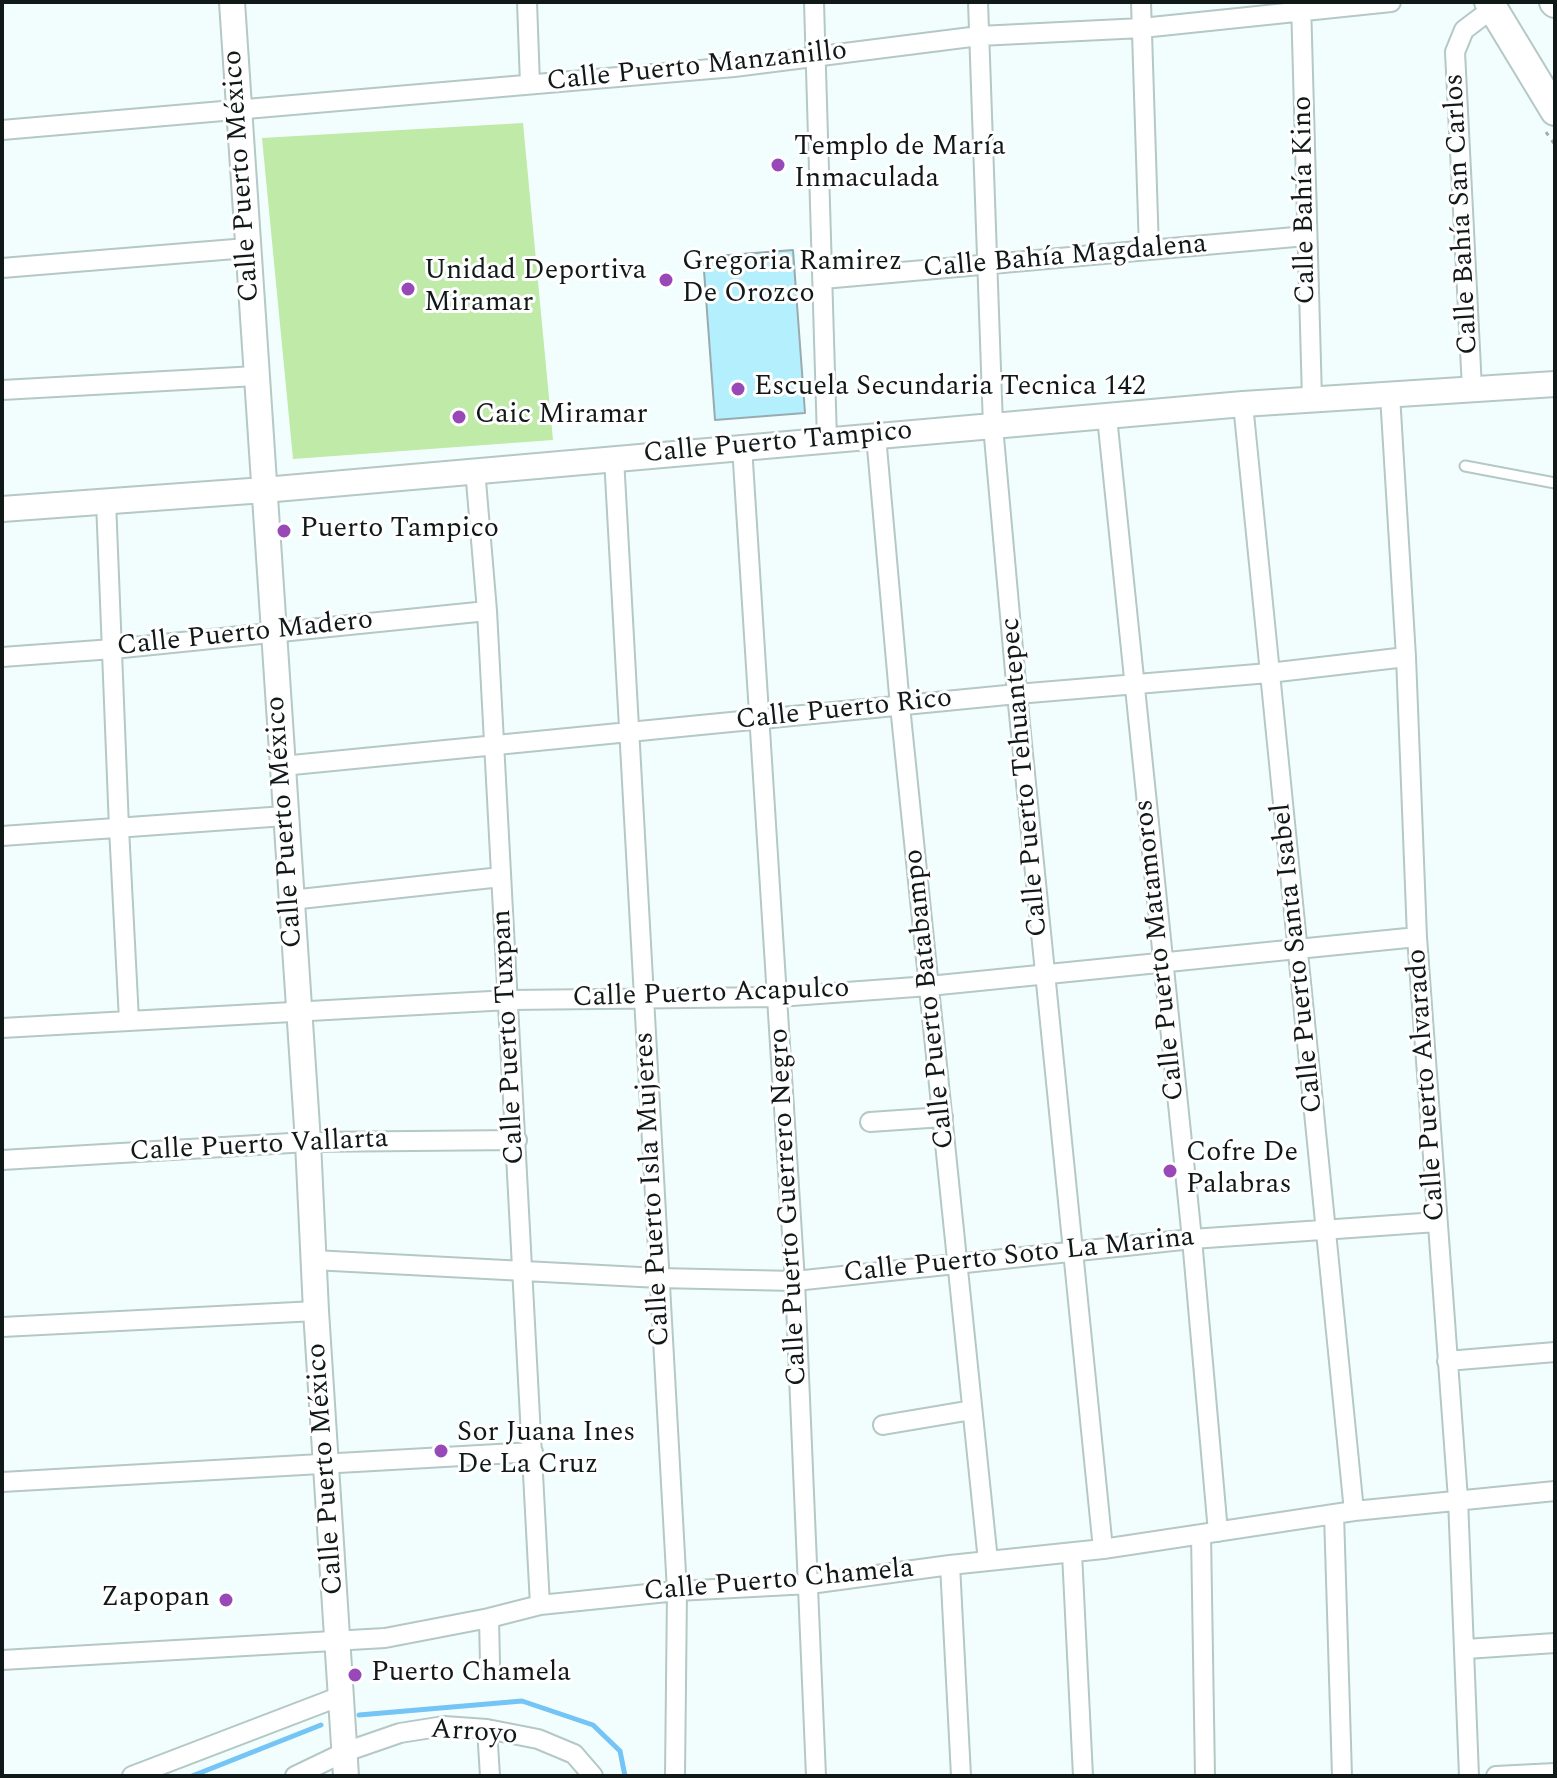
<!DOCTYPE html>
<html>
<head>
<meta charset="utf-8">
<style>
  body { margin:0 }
  #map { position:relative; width:1557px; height:1778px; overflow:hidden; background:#f2fefd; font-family:Spectral,serif }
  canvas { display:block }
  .frame { position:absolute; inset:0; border:4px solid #111818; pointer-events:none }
</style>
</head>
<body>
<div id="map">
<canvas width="1557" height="1778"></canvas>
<div class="frame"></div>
</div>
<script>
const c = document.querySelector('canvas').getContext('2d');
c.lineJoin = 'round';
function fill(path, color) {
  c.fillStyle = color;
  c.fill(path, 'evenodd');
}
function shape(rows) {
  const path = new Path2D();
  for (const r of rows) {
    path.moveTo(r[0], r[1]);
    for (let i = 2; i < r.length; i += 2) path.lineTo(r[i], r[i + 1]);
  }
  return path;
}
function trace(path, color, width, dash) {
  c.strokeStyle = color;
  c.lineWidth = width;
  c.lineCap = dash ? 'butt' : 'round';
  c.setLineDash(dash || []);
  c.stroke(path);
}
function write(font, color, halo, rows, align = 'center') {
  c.font = font + ' Spectral,serif';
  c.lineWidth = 6;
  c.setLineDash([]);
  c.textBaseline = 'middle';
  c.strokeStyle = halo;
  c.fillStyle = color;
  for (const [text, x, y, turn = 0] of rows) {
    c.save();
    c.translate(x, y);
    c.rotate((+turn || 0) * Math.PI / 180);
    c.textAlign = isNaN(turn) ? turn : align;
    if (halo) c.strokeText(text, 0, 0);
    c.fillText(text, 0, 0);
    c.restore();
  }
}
fill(shape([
  [523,123,553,440,293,459,262,138]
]), '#bfeaa7');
trace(shape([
  [359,1715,522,1701,593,1725,620,1751,625,1776],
  [192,1776,321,1725]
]), '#75c4f6', 5);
const building = shape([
  [793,250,805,413,715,420,703,257,793,250]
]);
fill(building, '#b3effc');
trace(building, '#99abaf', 2);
const lane = shape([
  [1465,466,1555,483]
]);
const street = shape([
  [527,2,530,84],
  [814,2,827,440],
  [978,2,993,426,1017,694,1103,1549],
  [1141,2,1149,250],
  [1301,2,1312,399],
  [2,130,734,67,979,36,1142,28,1391,2],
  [2,268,247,248],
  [823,279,1306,236],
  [1472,389,1455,52,1464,30,1493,8],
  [2,390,256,376],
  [1390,395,1406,657,1417,937,1458,1499,1469,1776],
  [1243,404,1354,1511],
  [1107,417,1192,1239,1218,1532],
  [876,436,900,706,988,1561],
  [742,446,795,1281,816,1776],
  [614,458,677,1591,675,1776],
  [475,469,487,611,540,1605],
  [106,501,119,828,129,1020],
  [2,657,113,649,487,611],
  [282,766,1017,694,1269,673,1406,657],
  [2,836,285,816],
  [291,900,501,877],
  [2,1028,509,1000,778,997,929,986,1417,937],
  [870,1122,943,1117],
  [2,1160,308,1142,517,1140],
  [313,1260,659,1278,795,1281,1192,1239,1437,1222],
  [2,1327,316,1311],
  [1447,1361,1555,1352],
  [883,1425,972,1410],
  [2,1482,533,1452],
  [1334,1514,1342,1776],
  [1201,1534,1205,1776],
  [1072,1553,1083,1776],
  [950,1565,961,1776],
  [489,1618,490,1664],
  [1466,1649,1555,1643],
  [2,1660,385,1638,489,1618,540,1605,677,1591,810,1584,950,1565,1103,1549,1354,1511,1555,1491],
  [487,1729,490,1776],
  [132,1776,341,1696],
  [295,1776,345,1752,400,1733,444,1726,487,1729,538,1739,574,1754,593,1776],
  [1496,1776,1555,1773]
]);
const secondary = shape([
  [232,2,308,1142,316,1311,346,1776],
  [2,509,264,490,1243,404,1555,384]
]);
const primary = shape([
  [1489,2,1555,111],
  [1554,2,1555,3]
]);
trace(lane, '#b4c8c5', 13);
trace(street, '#b4c8c5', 22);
trace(secondary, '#b4c8c5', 28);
trace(primary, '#b4c8c5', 32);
trace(shape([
  [1546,132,1555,145]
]), '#a2adac', 3, [4, 6]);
trace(lane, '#fff', 9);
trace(street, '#fff', 18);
trace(secondary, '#fff', 24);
trace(primary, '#fff', 28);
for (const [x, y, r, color] of [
  [778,165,8,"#9948b7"],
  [666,280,8,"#9948b7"],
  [408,289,8,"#9948b7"],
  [738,389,8,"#9948b7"],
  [459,417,8,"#9948b7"],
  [284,531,8,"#9948b7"],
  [1170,1171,8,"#9948b7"],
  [441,1451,8,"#9948b7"],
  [226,1600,8,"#9948b7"],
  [355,1675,8,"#9948b7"]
]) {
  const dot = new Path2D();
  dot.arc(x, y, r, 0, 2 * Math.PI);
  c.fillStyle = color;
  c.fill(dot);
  trace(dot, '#fff', 3);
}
write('28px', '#111818', '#fff', [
  ["Calle Puerto Manzanillo",697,68,-6],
  ["Calle Puerto México",243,176,-94],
  ["Calle Bahía Kino",1306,200,-91],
  ["Calle Bahía San Carlos",1463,214,-93],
  ["Calle Bahía Magdalena",1065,258,-5],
  ["Calle Puerto Tampico",778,444,-5],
  ["Calle Puerto Madero",245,635,-6],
  ["Calle Puerto Rico",844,711,-6],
  ["Calle Puerto Tehuantepec",1026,777,-95],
  ["Calle Puerto México",286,822,-94],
  ["Calle Puerto Matamoros",1161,950,-96],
  ["Calle Puerto Santa Isabel",1299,958,-96],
  ["Calle Puerto Acapulco",711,995,-2],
  ["Calle Puerto Batabampo",931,999,-96],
  ["Calle Puerto Tuxpan",510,1037,-93],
  ["Calle Puerto Alvarado",1428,1085,-94],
  ["Calle Puerto Vallarta",259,1147,-3],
  ["Calle Puerto Isla Mujeres",654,1189,-93],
  ["Calle Puerto Guerrero Negro",790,1207,-93],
  ["Calle Puerto Soto La Marina",1019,1257,-6],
  ["Calle Puerto México",327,1469,-94],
  ["Calle Puerto Chamela",779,1582,-5],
  ["Arroyo",474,1734,4]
]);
write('28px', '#111818', '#fff', [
  ["Templo de María",794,149],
  ["Inmaculada",794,181],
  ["Gregoria Ramirez",682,264],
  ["De Orozco",682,296],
  ["Unidad Deportiva",424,273],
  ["Miramar",424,305],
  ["Escuela Secundaria Tecnica 142",754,389],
  ["Caic Miramar",475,417],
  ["Puerto Tampico",300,531],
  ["Cofre De",1186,1155],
  ["Palabras",1186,1187],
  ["Sor Juana Ines",457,1435],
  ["De La Cruz",457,1467],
  ["Zapopan",210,1600,"right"],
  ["Puerto Chamela",371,1675]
], 'left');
</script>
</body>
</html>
